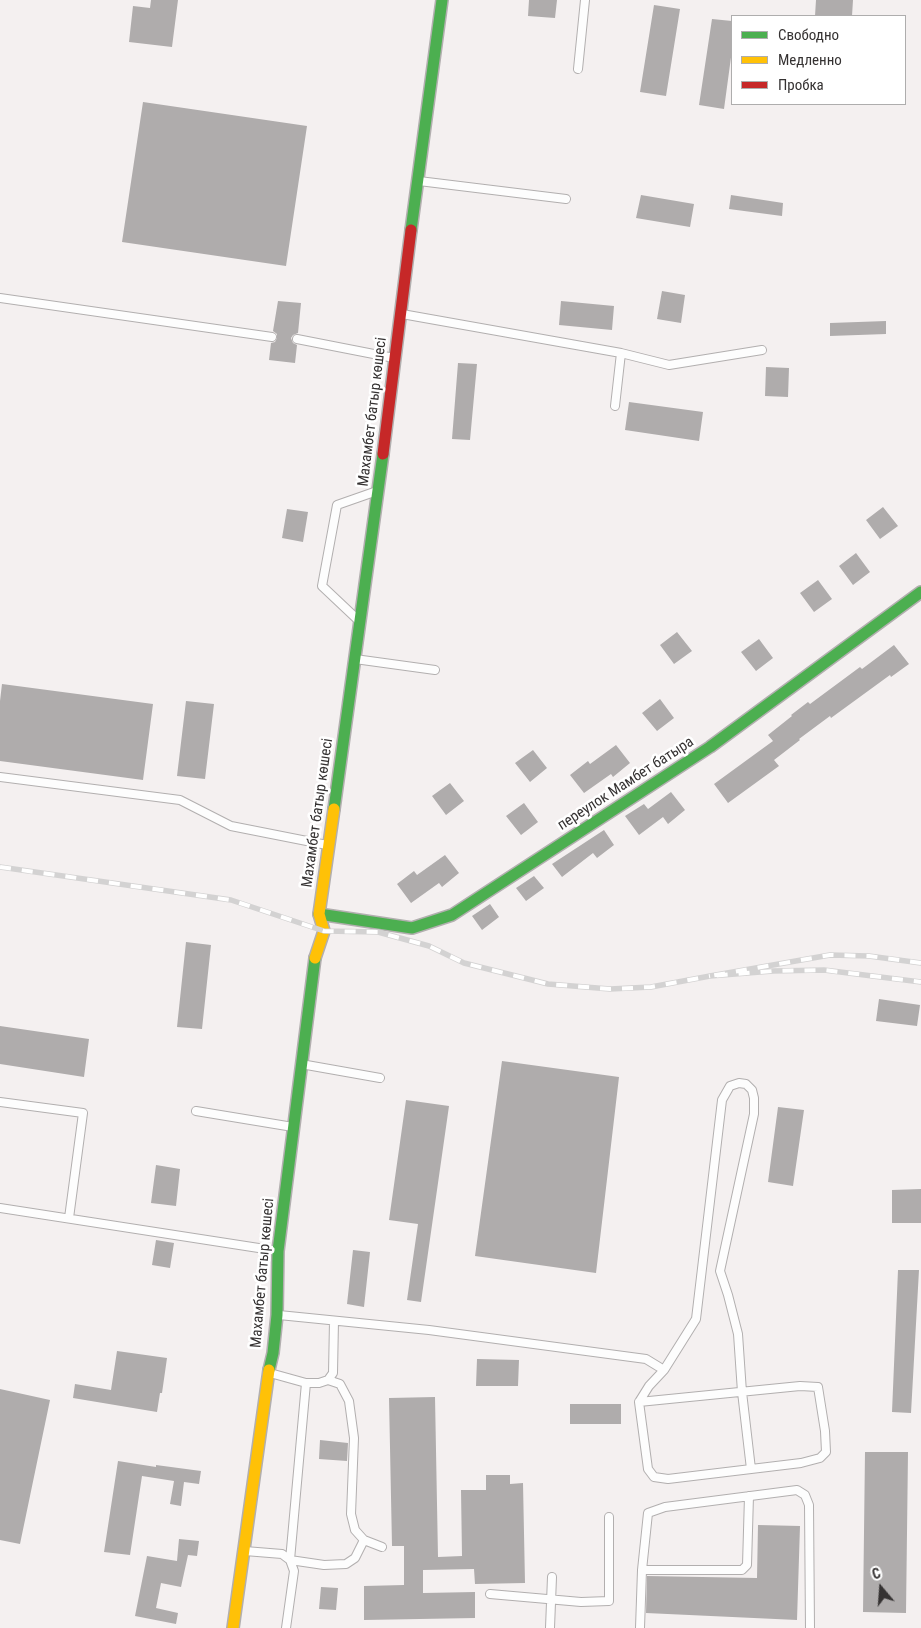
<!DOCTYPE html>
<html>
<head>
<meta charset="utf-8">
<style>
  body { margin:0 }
  #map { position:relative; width:921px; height:1628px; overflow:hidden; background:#f4f0f0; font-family:"Roboto Condensed",sans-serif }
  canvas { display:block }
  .legend { position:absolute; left:731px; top:15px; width:175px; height:90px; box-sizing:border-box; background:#fff; border:1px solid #aeadad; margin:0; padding:6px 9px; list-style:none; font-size:15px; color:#353232 }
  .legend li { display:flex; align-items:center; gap:10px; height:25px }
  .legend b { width:25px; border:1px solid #aeadad }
  .north { position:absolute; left:856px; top:1563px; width:50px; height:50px; -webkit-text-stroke:4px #fff; paint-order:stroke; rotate:342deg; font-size:14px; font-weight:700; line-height:20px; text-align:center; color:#353232 }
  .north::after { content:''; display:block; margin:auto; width:18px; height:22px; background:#353232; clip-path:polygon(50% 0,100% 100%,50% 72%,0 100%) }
</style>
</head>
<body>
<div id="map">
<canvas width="921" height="1628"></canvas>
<ul class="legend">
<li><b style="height:6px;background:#4caf50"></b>Свободно</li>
<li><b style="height:6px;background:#ffc107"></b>Медленно</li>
<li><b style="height:6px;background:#c62828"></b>Пробка</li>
</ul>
<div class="north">С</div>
</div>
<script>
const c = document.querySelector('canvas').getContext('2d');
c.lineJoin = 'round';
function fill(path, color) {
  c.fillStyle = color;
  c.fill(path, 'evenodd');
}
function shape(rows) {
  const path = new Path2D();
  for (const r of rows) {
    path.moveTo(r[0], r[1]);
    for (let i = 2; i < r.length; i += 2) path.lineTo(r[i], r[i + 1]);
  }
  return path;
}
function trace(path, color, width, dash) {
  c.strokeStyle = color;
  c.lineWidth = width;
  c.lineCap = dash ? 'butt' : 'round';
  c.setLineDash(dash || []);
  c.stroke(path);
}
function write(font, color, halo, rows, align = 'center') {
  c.font = font + ' "Roboto Condensed",sans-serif';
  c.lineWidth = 5;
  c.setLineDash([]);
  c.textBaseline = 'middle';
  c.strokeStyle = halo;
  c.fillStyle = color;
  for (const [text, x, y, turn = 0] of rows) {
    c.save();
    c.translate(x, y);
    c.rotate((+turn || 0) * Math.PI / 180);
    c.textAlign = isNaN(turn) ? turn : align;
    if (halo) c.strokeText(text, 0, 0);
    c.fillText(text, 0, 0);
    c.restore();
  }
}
fill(shape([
  [151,0,178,0,172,47,129,42,133,6,150,8],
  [529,0,557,0,555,18,528,16],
  [816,0,853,0,852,16,815,16],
  [654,5,680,9,666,96,640,92],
  [712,19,732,21,732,50,724,109,699,105],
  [143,102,307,126,286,266,122,242],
  [641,195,694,204,690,227,636,218],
  [731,195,783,203,782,216,729,209],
  [662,291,685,295,681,323,657,319],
  [278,301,301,303,298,333,293,335,291,338,293,343,297,345,295,363,269,360,271,343,275,342,277,338,277,334,273,331],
  [561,301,614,306,612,330,559,325],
  [886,321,886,334,830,336,830,323],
  [458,363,477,364,470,440,452,439],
  [766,367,789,368,788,397,765,396],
  [629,402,703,412,699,441,625,430],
  [883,507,898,526,880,539,866,520],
  [287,509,308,512,303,542,282,538],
  [856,553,870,572,853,585,839,566],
  [818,580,832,599,814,612,800,593],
  [677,632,692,651,674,664,660,645],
  [759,639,773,658,756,671,741,652],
  [894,645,909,664,891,677,890,675,831,718,830,716,799,739,800,740,774,760,779,766,728,803,714,784,773,741,768,735,792,716,791,715,808,702,810,704,860,667,862,669],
  [2,684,153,704,143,780,0,761,0,701],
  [660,699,674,718,657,731,642,713],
  [186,701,214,704,205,779,177,776],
  [616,745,630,763,613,777,611,774,584,793,570,775,588,761,590,764],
  [533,750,547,768,530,782,515,763],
  [450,783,464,801,446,815,432,796],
  [671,792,685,810,668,824,663,817,639,835,625,816,644,804,648,809],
  [524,803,538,822,521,835,506,816],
  [604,830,614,845,597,858,593,853,562,877,552,864],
  [445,855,459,873,442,887,439,883,411,903,397,884,414,871,417,875],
  [534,876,544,888,526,901,516,888],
  [490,904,499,917,482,930,472,916],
  [186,942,211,945,202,1029,177,1027],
  [879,999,920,1005,917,1026,876,1021],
  [0,1026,89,1039,84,1077,0,1064],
  [502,1061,619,1077,596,1273,475,1256],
  [406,1100,449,1106,421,1302,407,1300,418,1224,389,1220],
  [778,1107,804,1110,793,1186,768,1182],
  [156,1165,180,1169,176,1206,151,1203],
  [921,1189,921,1223,892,1223,892,1190],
  [156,1240,174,1243,170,1268,152,1265],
  [353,1250,370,1252,364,1307,347,1304],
  [898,1270,919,1270,911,1413,892,1412],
  [117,1351,167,1358,162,1393,160,1393,157,1412,73,1398,75,1384,111,1390],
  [477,1359,519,1360,518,1386,476,1386],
  [0,1389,50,1400,20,1544,0,1540],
  [435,1397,438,1557,462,1556,461,1490,486,1490,486,1475,510,1475,510,1484,523,1483,525,1583,475,1584,474,1569,423,1570,423,1593,475,1592,475,1618,364,1620,364,1586,404,1585,404,1546,392,1546,389,1398],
  [570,1404,621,1404,621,1424,570,1424],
  [320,1440,348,1443,347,1461,319,1459],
  [865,1452,908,1452,906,1613,863,1612],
  [118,1461,156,1467,156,1465,201,1471,199,1484,184,1482,181,1506,170,1504,174,1481,142,1476,130,1555,104,1552],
  [758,1525,800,1526,797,1620,646,1613,647,1576,757,1578],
  [179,1539,199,1541,197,1556,188,1555,181,1587,161,1583,156,1608,178,1613,176,1624,135,1616,147,1556,177,1561],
  [321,1587,338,1588,336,1610,319,1609]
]), '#afacac');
const lane = shape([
  [578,69,585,0],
  [419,181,566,199],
  [0,298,272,337],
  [402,314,621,353,669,365,762,350],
  [297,339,394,358],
  [615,406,621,353],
  [357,619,322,586,337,505,377,491],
  [355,659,435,670],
  [0,777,180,800,231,826,327,845],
  [301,1064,380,1078],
  [0,1102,83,1113,69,1218],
  [196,1111,293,1127],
  [0,1208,278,1251],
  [279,1315,429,1330,646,1359,664,1370,649,1386,639,1402,648,1469,654,1477,668,1479,801,1463,820,1458,826,1452,825,1431,818,1387,800,1386,639,1402],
  [664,1370,696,1319,722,1100,730,1086,739,1083,746,1084,752,1090,754,1098,754,1114,720,1271,728,1295,738,1334,742,1392,751,1469],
  [270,1373,306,1383,319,1383,328,1380,333,1373,334,1321],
  [328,1380,340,1384,349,1401,354,1438,351,1514,355,1530,364,1540,382,1547],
  [306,1383,290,1560,324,1565,346,1564,355,1558,364,1540],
  [245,1551,282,1554,290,1560,294,1571,286,1628],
  [642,1570,742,1570,747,1565,749,1496],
  [490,1594,581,1602,609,1601,609,1517],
  [550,1628,552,1577],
  [640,1628,642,1570,648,1513,665,1507,797,1490,805,1495,809,1505,810,1628]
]);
const fast = shape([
  [411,230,442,0],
  [334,809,383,454],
  [319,914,412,928,452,915,710,747,921,592],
  [269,1370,273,1353,277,1315,278,1251,315,958]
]);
const slow = shape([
  [315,958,324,931,319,914,334,809],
  [233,1628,269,1370]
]);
const jam = shape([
  [383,454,411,230]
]);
trace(lane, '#b2afaf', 10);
trace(fast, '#b2afaf', 14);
trace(slow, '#b2afaf', 14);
trace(jam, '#b2afaf', 14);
trace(lane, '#fdfdfd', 8);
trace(fast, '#4caf50', 11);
trace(slow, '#ffc107', 11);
trace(jam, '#c62828', 11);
const rail = shape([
  [0,867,231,900,324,931,378,932,429,946,464,963,548,984,610,989,651,987,710,976],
  [921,963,869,956,830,955,710,976,773,971,824,970,921,982]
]);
trace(rail, '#d3d2d2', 5.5);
trace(rail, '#fff', 4, [11]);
write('15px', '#353232', '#fff', [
  ["Махамбет батыр көшесі",373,412,-83],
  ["переулок Мамбет батыра",626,784,-33],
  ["Махамбет батыр көшесі",318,813,-82],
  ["Махамбет батыр көшесі",263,1273,-85]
]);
</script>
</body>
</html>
